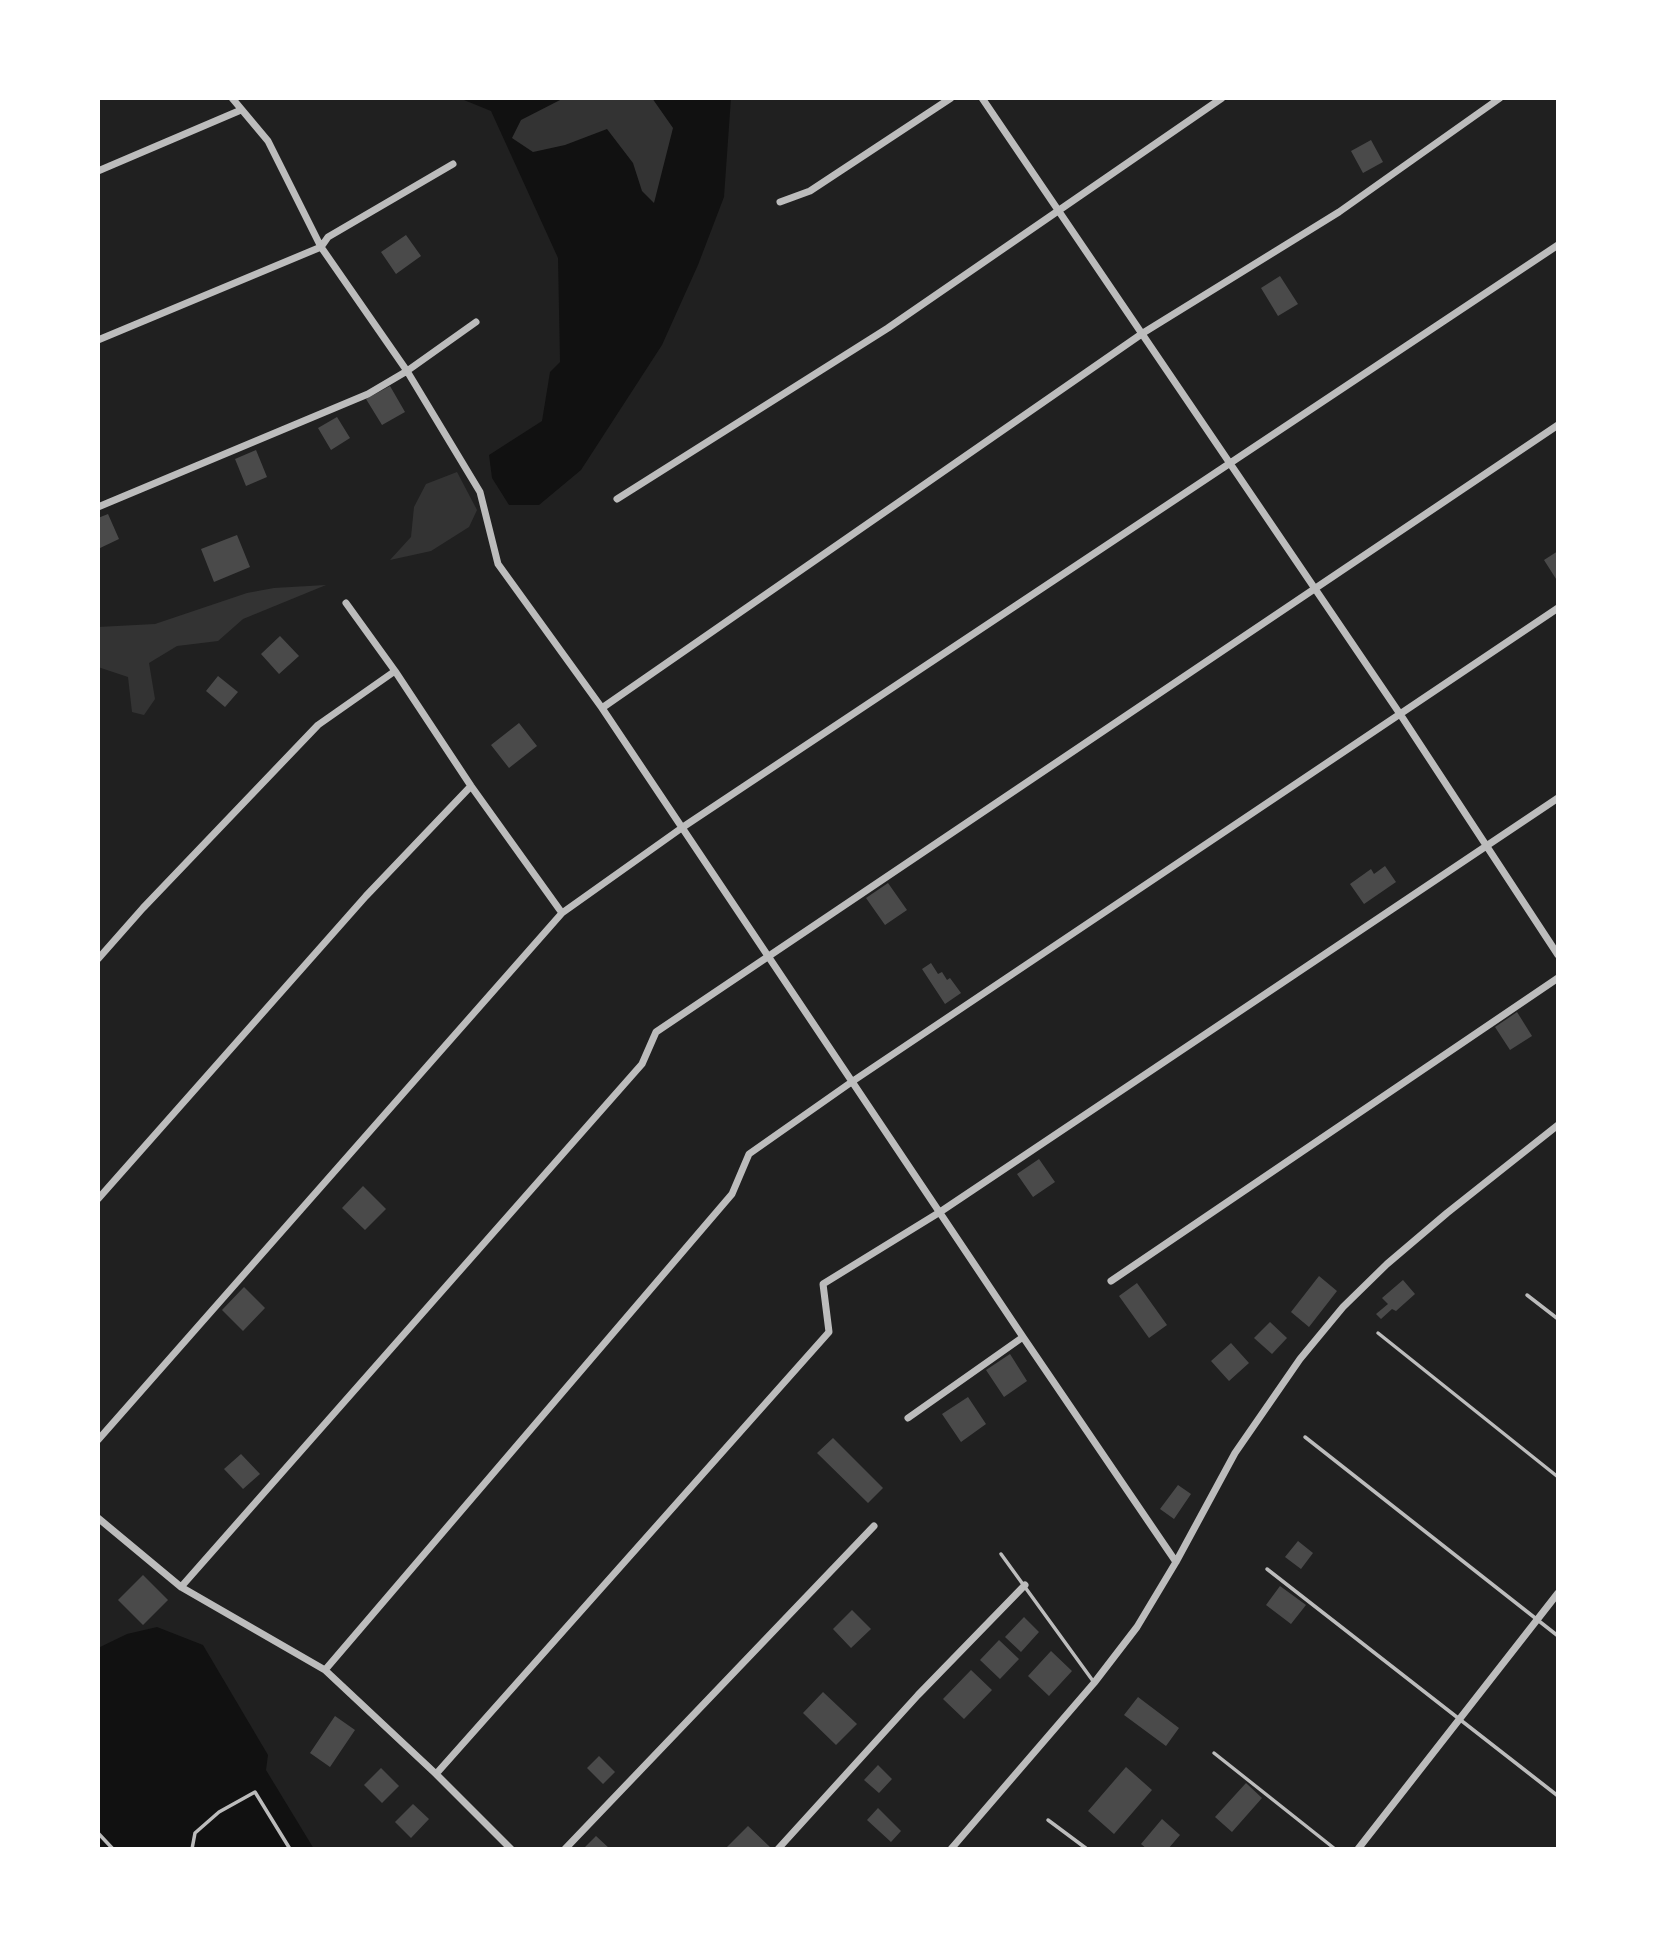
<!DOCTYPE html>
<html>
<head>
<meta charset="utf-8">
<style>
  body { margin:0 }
  #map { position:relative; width:1656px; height:1947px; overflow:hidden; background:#111; font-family:"DejaVu Sans",sans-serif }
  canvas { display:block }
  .frame { position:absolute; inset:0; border:100px solid #fff; pointer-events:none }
</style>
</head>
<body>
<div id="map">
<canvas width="1656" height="1947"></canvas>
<div class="frame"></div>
</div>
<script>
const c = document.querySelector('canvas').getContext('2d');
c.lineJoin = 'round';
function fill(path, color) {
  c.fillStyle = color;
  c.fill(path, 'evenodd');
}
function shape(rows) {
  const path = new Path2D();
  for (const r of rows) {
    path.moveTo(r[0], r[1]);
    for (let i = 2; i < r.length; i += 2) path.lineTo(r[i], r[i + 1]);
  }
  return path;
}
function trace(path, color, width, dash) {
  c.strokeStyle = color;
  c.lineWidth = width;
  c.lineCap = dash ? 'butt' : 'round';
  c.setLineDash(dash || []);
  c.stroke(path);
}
fill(shape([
  [98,98,459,98,491,111,558,258,560,362,550,372,542,421,489,455,492,478,509,505,539,505,581,470,662,345,698,265,724,197,731,98,1558,98,1558,1849,314,1849,266,1770,268,1755,203,1645,157,1627,127,1634,98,1648]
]), '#202020');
fill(shape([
  [564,98,652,98,673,128,654,203,642,191,633,163,607,129,565,145,533,152,512,138,521,120],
  [457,472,477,510,469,527,431,551,390,560,411,537,414,507,426,484],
  [326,585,243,619,218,641,177,646,149,663,155,699,144,715,132,712,128,677,98,667,98,627,155,624,247,593,274,588]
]), '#333');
fill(shape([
  [1371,140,1383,162,1363,173,1351,151],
  [406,235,421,256,396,274,381,252],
  [1280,276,1298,304,1278,316,1261,288],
  [390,386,405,412,382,425,366,399],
  [337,417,350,438,331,450,318,428],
  [256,450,267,477,246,486,235,459],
  [108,514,119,539,98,549,98,518],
  [237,535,250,567,214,582,201,549],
  [1558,551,1558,582,1544,560],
  [280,636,299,656,279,674,261,654],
  [218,676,238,692,225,707,206,691],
  [519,723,537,746,509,768,491,745],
  [1385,866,1396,882,1364,904,1350,884,1371,869,1374,874],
  [888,883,907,910,885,925,866,898],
  [931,963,938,974,942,972,947,980,950,978,961,993,945,1004,922,969],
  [1517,1012,1532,1036,1510,1050,1495,1027],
  [1039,1159,1055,1182,1033,1197,1017,1174],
  [363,1186,386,1209,365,1230,342,1208],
  [1319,1276,1337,1291,1309,1327,1291,1312],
  [1403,1280,1415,1294,1396,1311,1392,1309,1381,1319,1376,1314,1388,1304,1382,1298],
  [1137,1283,1167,1325,1149,1338,1119,1296],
  [244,1287,265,1308,243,1331,222,1310],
  [1270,1322,1287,1338,1272,1354,1254,1338],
  [1231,1343,1249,1363,1229,1381,1211,1361],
  [1010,1354,1027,1381,1004,1397,986,1370],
  [968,1397,986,1424,961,1442,942,1414],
  [833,1438,883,1488,868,1503,817,1453],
  [241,1454,260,1474,243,1489,224,1469],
  [1178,1485,1191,1494,1174,1519,1160,1509],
  [1298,1541,1313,1553,1301,1569,1285,1557],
  [143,1575,168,1600,143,1625,118,1600],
  [1280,1586,1306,1605,1291,1624,1266,1605],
  [852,1610,871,1629,851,1648,833,1629],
  [1024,1617,1039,1632,1021,1652,1005,1637],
  [999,1640,1019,1659,1000,1679,980,1660],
  [1051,1651,1072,1671,1049,1696,1028,1676],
  [971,1670,992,1690,964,1719,943,1699],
  [823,1692,857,1724,836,1745,803,1713],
  [1138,1697,1179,1728,1166,1746,1124,1715],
  [335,1716,355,1730,330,1767,310,1753],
  [599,1756,615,1772,603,1784,587,1768],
  [878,1765,892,1779,879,1793,864,1780],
  [1126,1767,1152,1790,1114,1834,1088,1811],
  [381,1768,399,1786,382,1803,364,1785],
  [1246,1783,1262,1798,1232,1832,1215,1817],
  [413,1804,429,1819,411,1838,395,1822],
  [878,1808,901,1831,891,1842,867,1820],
  [1162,1819,1180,1835,1168,1849,1147,1849,1141,1844],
  [748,1826,770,1847,769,1849,725,1849],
  [596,1836,610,1849,583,1849]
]), '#4a4a4a');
trace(shape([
  [1527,1295,1558,1319],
  [1378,1333,1558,1477],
  [1305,1437,1558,1636],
  [1001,1554,1093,1681],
  [1267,1569,1558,1796],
  [1214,1753,1335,1849],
  [1048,1820,1087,1849],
  [98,1833,113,1849],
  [192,1849,195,1833,219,1812,255,1792,290,1849]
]), '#bcbcbc', 3.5);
trace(shape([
  [232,98,268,141,321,247,407,371,480,492,498,564,602,708,1023,1337,1176,1562],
  [982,98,1400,714,1558,955],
  [98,171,241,110],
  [780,202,810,191,951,98],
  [98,340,321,247,328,237,453,164],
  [617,499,888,328,1222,98],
  [98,507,368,394,407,371,476,322],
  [346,603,395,671,471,786,562,913],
  [602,708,1143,333,1339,212,1500,98],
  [98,959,143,908,318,725,395,671],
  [98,1199,366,896,471,786],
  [1111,1281,1558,978],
  [908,1418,1023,1337],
  [98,1440,562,913,683,827,1558,245],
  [98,1518,181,1587,325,1670,436,1774,511,1849],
  [181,1587,642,1064,656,1032,1558,425],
  [325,1670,732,1194,749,1154,853,1081,1558,608],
  [436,1774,829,1332,823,1284,940,1212,1558,798],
  [565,1849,874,1526],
  [778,1849,918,1695,1025,1585],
  [951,1849,1094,1683,1137,1627,1176,1562,1235,1453,1300,1359,1343,1307,1387,1264,1447,1213,1558,1125],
  [1358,1849,1558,1593]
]), '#bcbcbc', 7);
</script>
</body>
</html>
